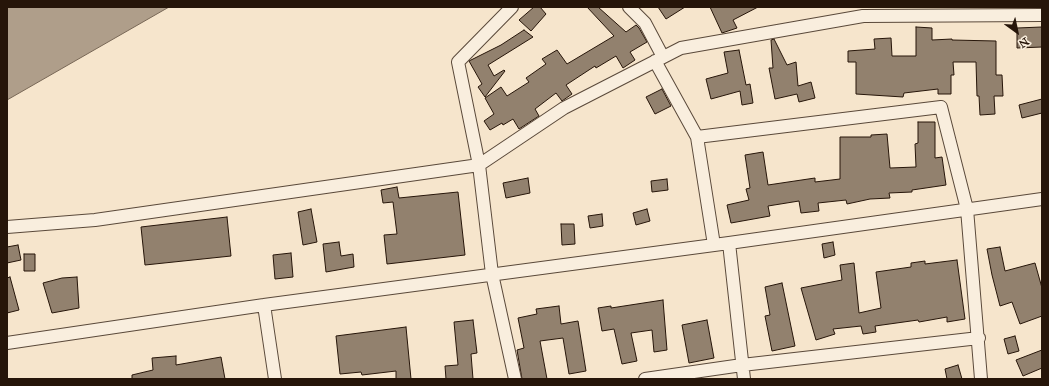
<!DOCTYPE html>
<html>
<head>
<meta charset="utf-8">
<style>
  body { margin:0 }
  #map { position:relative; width:1049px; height:386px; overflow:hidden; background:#f6e5cc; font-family:"IM FELL Great Primer",serif }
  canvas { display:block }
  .frame { position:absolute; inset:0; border:8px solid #261509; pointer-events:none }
  .north { position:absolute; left:997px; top:12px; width:40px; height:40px; -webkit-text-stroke:3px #f9eede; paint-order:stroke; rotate:147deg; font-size:11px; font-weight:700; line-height:16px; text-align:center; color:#261509 }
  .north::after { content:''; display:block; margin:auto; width:14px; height:18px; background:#261509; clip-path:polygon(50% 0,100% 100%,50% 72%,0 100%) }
</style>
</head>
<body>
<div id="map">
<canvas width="1049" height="386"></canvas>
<div class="frame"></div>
<div class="north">N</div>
</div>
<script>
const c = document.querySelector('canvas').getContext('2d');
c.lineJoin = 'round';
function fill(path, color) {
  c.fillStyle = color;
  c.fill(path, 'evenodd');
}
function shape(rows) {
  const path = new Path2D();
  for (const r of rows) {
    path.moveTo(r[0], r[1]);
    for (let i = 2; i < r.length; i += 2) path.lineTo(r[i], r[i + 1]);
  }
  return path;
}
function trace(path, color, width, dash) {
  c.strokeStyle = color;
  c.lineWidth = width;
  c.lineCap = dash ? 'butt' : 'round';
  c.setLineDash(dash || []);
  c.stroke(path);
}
const water = shape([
  [7,7,169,7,7,100,7,7]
]);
fill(water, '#af9e8a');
trace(water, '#786756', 1);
const building = shape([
  [534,7,540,7,546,14,531,31,519,20,534,7],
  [587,7,598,7,626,32,636,25,639,28,647,42,630,52,635,60,623,68,616,56,596,68,595,66,566,85,572,94,562,101,556,93,535,109,539,116,519,129,513,119,503,125,502,123,490,130,484,121,494,114,485,98,501,87,507,96,529,82,526,78,546,64,542,59,557,50,567,64,614,36,587,7],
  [658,7,685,7,666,19,658,7],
  [710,7,758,7,733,20,737,28,722,33,710,7],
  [916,27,932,28,932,40,952,39,952,40,996,41,996,75,1002,75,1003,96,994,96,995,114,980,115,979,96,977,96,976,62,953,62,954,75,951,75,951,94,938,94,938,89,904,93,903,97,856,94,856,62,848,62,848,51,875,49,874,39,891,38,892,56,916,56,916,27],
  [1042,27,1042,47,1017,48,1017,28,1042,27],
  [524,30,533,37,488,65,494,76,504,70,505,71,485,97,478,87,482,84,469,61,501,45,524,30],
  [774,39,787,65,796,62,798,86,811,82,815,98,799,102,797,94,775,99,769,68,773,68,771,40,774,39],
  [739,50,746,85,750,84,753,103,742,105,740,91,711,99,706,79,728,73,724,52,739,50],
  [662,89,671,106,655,114,646,97,662,89],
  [1042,99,1042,113,1022,118,1019,105,1042,99],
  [918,122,935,122,935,158,942,157,946,185,912,190,912,192,889,193,890,198,870,199,847,204,846,200,818,203,819,211,801,213,799,201,768,206,770,216,731,223,727,205,749,200,746,189,750,188,745,155,763,152,768,185,815,178,815,182,840,179,840,137,871,137,871,135,887,134,890,168,916,167,915,144,918,143,918,122],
  [528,178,530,193,506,198,503,183,528,178],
  [667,179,668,190,652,192,651,181,667,179],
  [397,187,399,198,458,192,465,255,387,264,384,235,397,234,393,202,383,203,381,190,397,187],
  [311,209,317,242,303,245,298,212,311,209],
  [647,209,650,221,636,225,633,213,647,209],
  [602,214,603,226,590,228,588,216,602,214],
  [227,217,231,256,145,265,141,227,227,217],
  [561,224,574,224,575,244,562,245,561,224],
  [339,242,341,256,353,254,354,267,326,272,323,244,339,242],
  [833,242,835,255,824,258,822,244,833,242],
  [18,245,21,260,7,263,7,247,18,245],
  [1000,247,1005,271,1035,263,1042,288,1042,316,1020,324,1012,302,1000,306,992,275,987,249,1000,247],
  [291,253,293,277,275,279,273,255,291,253],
  [24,254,35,254,35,271,24,271,24,254],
  [957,260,965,319,947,322,947,317,919,322,918,320,875,326,876,332,863,334,861,326,833,329,835,334,816,340,801,288,842,280,840,265,854,263,859,313,881,308,876,272,911,267,911,263,925,261,925,264,957,260],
  [10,277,19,310,7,313,7,278,10,277],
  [77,277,79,308,52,313,43,283,62,278,77,277],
  [782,283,795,346,772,351,765,316,770,315,765,287,782,283],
  [663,300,667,350,654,352,652,330,631,333,637,361,622,364,614,329,602,331,598,308,611,306,611,308,663,300],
  [559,306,561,324,578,321,586,371,569,374,563,338,540,341,547,379,522,379,517,350,524,348,518,318,537,314,536,309,559,306],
  [473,320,477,353,471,354,473,379,446,379,445,366,458,365,454,322,473,320],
  [707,320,714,358,689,363,682,325,707,320],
  [406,327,411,379,396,379,396,371,362,375,361,372,340,374,336,336,406,327],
  [1015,336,1019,351,1008,354,1004,339,1015,336],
  [1042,350,1042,368,1023,376,1016,360,1042,350],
  [176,356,176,365,221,357,225,379,132,379,132,375,153,370,152,358,176,356],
  [958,365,962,379,947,379,945,369,958,365]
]);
fill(building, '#92816e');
trace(building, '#261509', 1);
const minor = shape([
  [512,7,458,62,479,165,492,274,515,379],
  [629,7,645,23,663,57],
  [655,61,697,137,714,245],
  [697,137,941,107,967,209,981,379],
  [7,227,95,220,479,165,564,108,681,48,863,16,1042,15],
  [729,243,744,379],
  [264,305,275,379],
  [7,343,264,305,729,243,1042,199],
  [645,379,742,365,979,338]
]);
trace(minor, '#5a493a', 14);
trace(minor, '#f9eede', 12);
</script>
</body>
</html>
